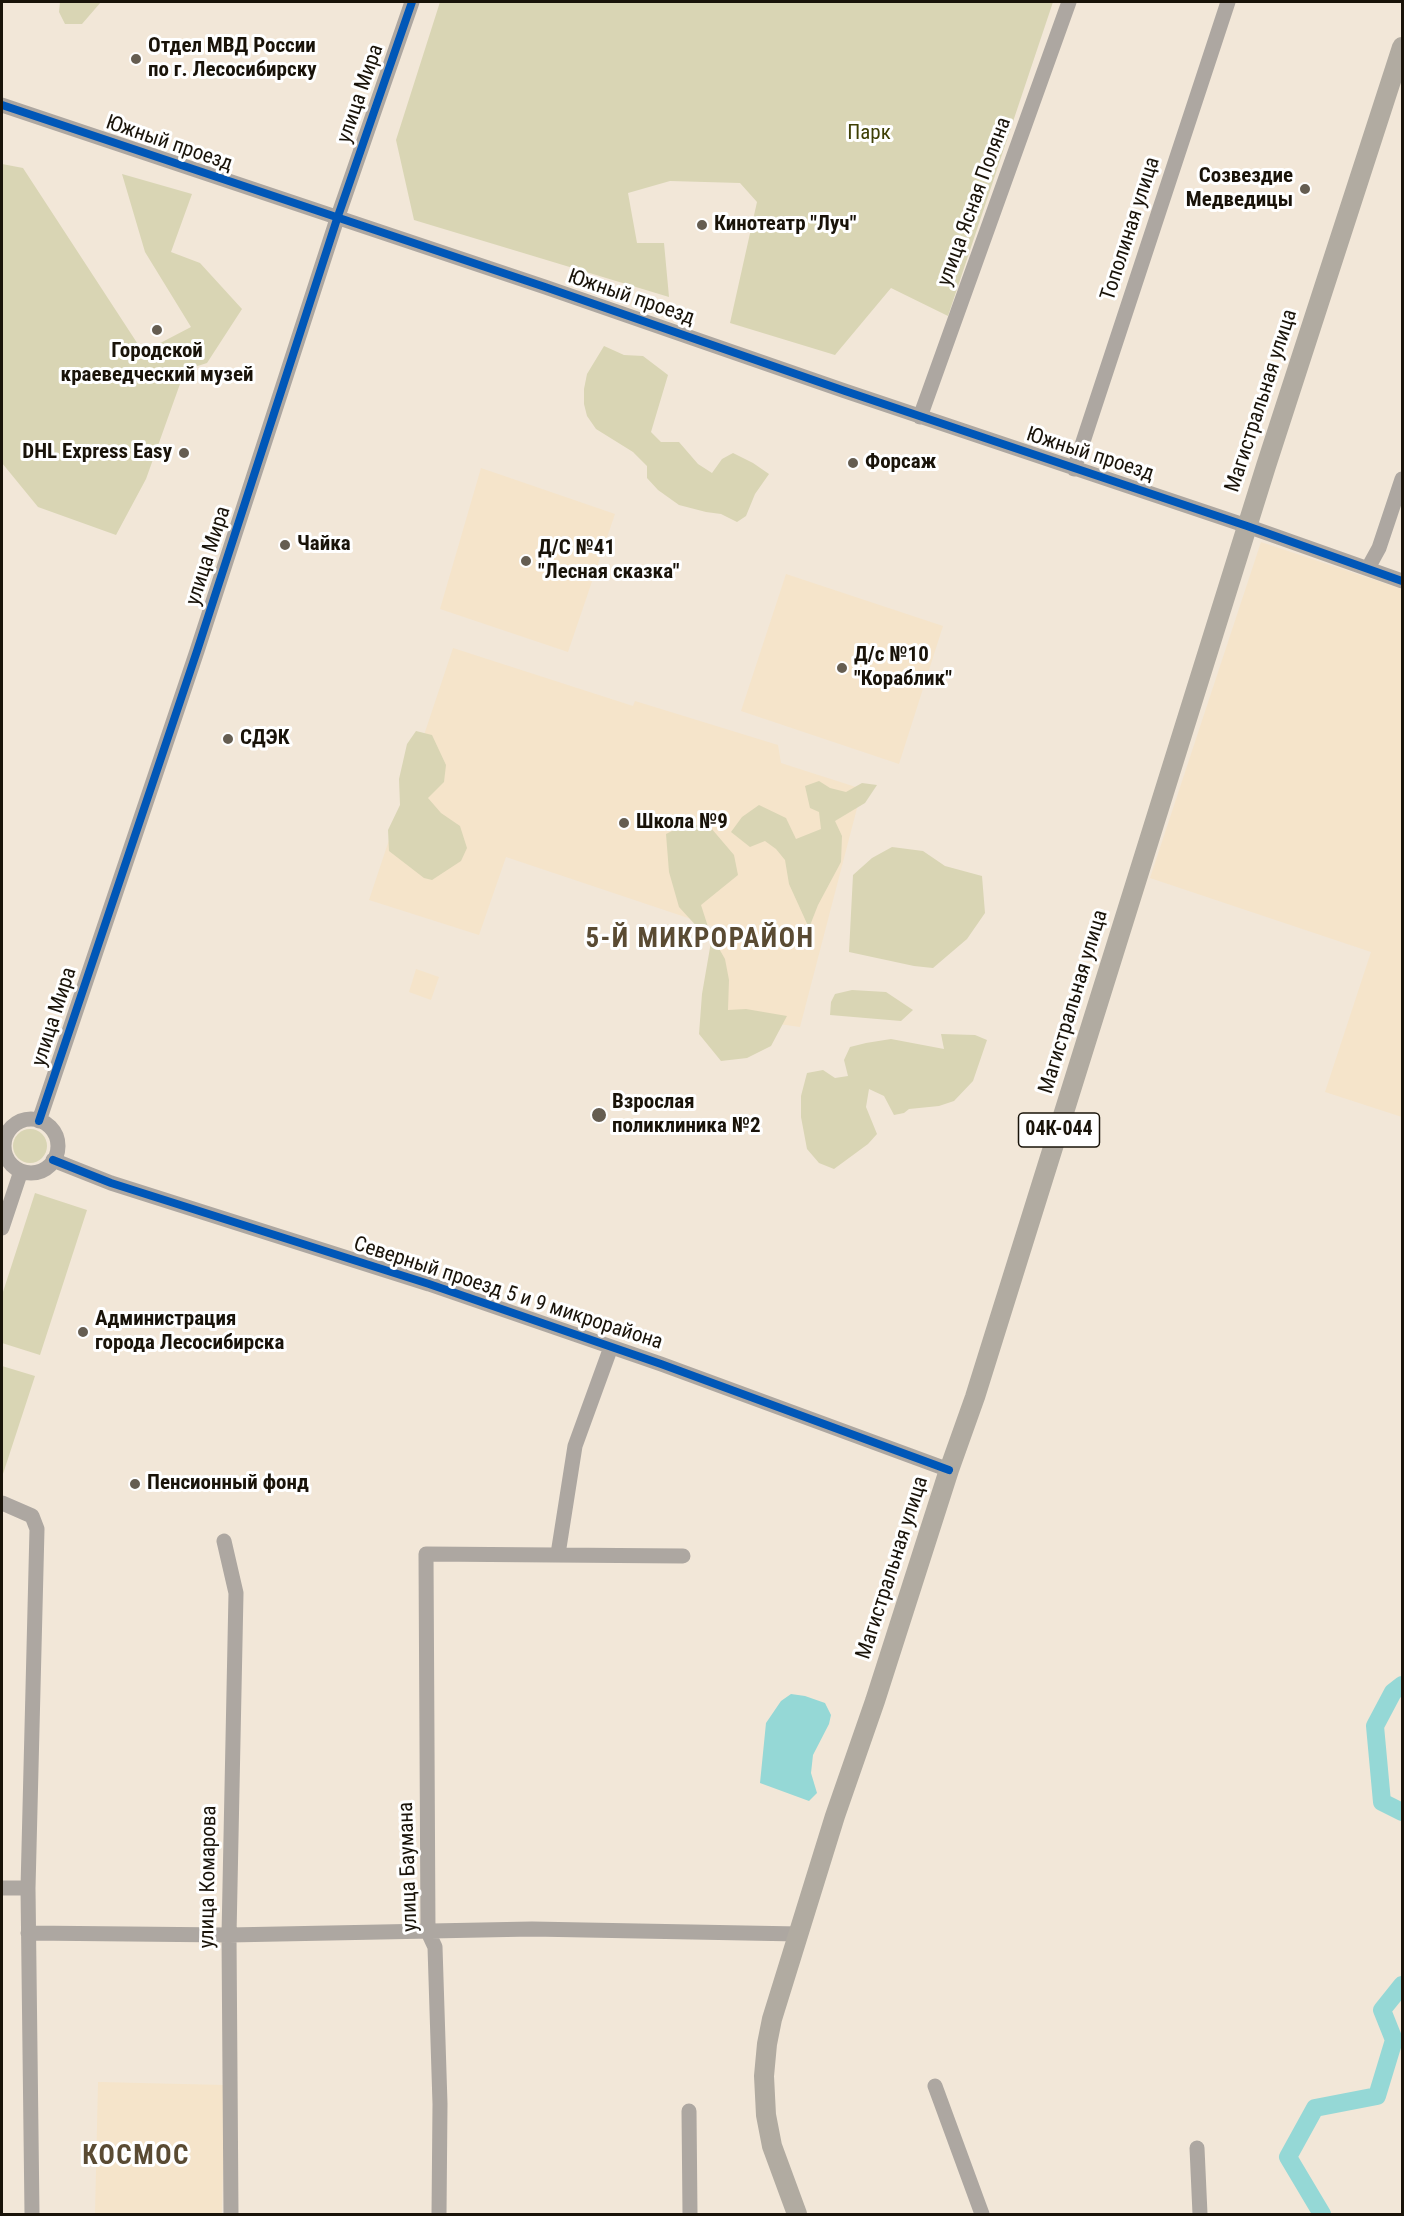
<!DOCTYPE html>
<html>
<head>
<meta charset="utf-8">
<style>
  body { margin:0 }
  #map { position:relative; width:1404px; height:2216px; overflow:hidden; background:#f2e7d8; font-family:"Roboto Condensed",sans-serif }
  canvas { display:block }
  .frame { position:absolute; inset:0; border:3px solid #191309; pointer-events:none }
</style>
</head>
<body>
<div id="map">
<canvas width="1404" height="2216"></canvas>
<div class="frame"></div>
</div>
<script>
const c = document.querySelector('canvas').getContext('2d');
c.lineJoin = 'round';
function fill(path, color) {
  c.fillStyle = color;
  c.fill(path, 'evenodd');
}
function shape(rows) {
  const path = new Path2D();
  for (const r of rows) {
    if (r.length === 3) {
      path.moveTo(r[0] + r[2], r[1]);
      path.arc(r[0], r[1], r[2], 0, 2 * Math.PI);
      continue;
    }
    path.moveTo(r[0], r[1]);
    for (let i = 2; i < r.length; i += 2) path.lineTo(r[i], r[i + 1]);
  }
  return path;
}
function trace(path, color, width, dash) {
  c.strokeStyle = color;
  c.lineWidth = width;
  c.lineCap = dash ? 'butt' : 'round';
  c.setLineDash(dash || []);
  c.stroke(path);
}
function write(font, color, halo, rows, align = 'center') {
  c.font = font + ' "Roboto Condensed",sans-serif';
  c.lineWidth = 6;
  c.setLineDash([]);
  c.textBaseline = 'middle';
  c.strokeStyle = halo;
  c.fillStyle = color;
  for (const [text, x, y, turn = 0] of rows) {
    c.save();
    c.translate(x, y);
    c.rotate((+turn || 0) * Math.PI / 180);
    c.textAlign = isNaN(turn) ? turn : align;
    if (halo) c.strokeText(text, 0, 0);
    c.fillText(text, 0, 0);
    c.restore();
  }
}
fill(shape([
  [481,468,615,514,568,652,440,609],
  [1261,542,1402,589,1402,1117,1325,1092,1371,952,1150,878],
  [786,574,943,626,899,764,741,711],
  [453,648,633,706,635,701,778,745,781,763,862,789,800,1027,728,1017,712,926,506,857,479,935,369,900],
  [416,969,439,977,431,1000,409,992],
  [98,2082,225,2085,222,2214,95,2214]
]), '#f5e4ca');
fill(shape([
  [60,2,101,2,82,24,65,24,59,12],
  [440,2,1053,2,948,316,891,288,835,355,730,323,757,202,740,183,670,181,628,193,637,243,664,243,669,297,414,220,396,140],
  [2,158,2,164,23,168,143,352,191,327,145,252,122,174,192,194,171,252,200,263,242,309,207,363,185,370,146,479,116,535,38,507,2,463],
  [604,346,624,355,643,356,668,375,651,432,661,442,679,442,698,464,712,473,722,459,733,453,753,463,769,474,755,494,746,516,737,522,721,514,706,512,679,505,658,490,647,478,647,466,633,452,596,429,587,416,584,404,584,389,587,374],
  [416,731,432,735,446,765,444,782,428,798,441,813,460,826,467,848,461,861,432,880,424,878,389,851,388,830,400,805,399,779,407,744],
  [819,781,830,788,846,792,862,783,877,785,865,803,835,821,842,836,841,862,818,905,809,928,789,884,785,860,776,849,765,841,750,847,731,832,742,817,759,805,786,818,796,839,821,829,819,812,810,808,805,786],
  [688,823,711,828,734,855,738,875,701,905,710,933,725,959,729,980,728,1010,746,1009,787,1016,771,1046,747,1058,721,1061,699,1034,702,994,711,942,679,907,669,872,666,834],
  [892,847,923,851,945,866,982,876,985,913,967,939,933,968,914,966,849,952,853,875,872,858],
  [852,990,886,992,913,1010,901,1021,830,1015,831,1002,835,994],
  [941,1034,975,1035,987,1040,973,1081,954,1101,939,1106,909,1109,904,1113,894,1115,884,1096,869,1089,866,1107,877,1134,868,1144,834,1169,819,1163,807,1149,801,1117,801,1096,807,1073,823,1070,835,1078,848,1076,844,1060,850,1047,866,1043,891,1039,944,1049],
  [30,1146,17],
  [35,1193,87,1210,40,1355,2,1343,2,1295],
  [2,1366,35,1376,2,1477]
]), '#d9d5b4');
fill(shape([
  [791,1694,805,1696,825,1703,831,1715,829,1724,813,1755,811,1773,817,1793,809,1801,760,1783,766,1723,781,1701]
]), '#95d8d6');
trace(shape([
  [1402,1685,1393,1692,1375,1726,1382,1802,1402,1812],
  [1322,2214,1288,2157,1315,2108,1377,2096,1394,2040,1382,2010,1402,1985]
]), '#95d8d6', 18);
trace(shape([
  [2,105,545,287,845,391,1247,526,1402,581],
  [920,417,1069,2],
  [1074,469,1228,2],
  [1368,568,1379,548,1402,479],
  [31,1146,27],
  [39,1121,197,651,337,219,412,2],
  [53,1160,111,1183,429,1284,661,1364,949,1470],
  [2,1228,21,1171],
  [2,1503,32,1516,37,1529,28,1888,32,2214],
  [224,1541,236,1593,229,1935,231,2214],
  [558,1554,575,1446,611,1347],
  [2,1888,28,1888],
  [28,1933,229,1935,532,1929,799,1934],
  [935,2086,982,2214],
  [689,2111,690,2214],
  [1197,2148,1200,2214],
  [439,2214,440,2104,435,1947,428,1932,426,1554,683,1556]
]), '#ada7a1', 15);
trace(shape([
  [797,2214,772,2146,766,2115,764,2076,767,2044,772,2019,835,1816,875,1701,949,1470,975,1397,1266,466,1402,47]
]), '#b1aba1', 20);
trace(shape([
  [2,105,545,287,845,391,1247,526,1402,581],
  [39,1121,197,651,337,219,412,2],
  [53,1160,111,1183,429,1284,661,1364,949,1470]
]), '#0057b8', 8);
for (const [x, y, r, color] of [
  [136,59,6,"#655d51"],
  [1305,189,6,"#655d51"],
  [702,225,6,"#655d51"],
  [157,330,6,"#655d51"],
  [184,453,6,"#655d51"],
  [853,463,6,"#655d51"],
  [285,545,6,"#655d51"],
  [526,561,6,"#655d51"],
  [842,668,6,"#655d51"],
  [228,739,6,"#655d51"],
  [624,823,6,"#655d51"],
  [599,1115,8,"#655d51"],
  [83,1332,6,"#655d51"],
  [135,1484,6,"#655d51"]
]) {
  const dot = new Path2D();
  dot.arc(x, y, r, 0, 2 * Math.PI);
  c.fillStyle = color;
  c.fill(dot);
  trace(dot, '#fff', 2);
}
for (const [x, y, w] of [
  [1059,1130,81]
]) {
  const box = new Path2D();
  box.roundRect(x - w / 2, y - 17, w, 34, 4.5);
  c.fillStyle = '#fff';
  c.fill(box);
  trace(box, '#191309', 1.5);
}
write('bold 20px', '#191309', null, [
  ["04К-044",1059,1130]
]);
write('bold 21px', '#191309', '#fff', [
  ["Отдел МВД России",148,47],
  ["по г. Лесосибирску",148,71],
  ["Созвездие",1293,177,"right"],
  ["Медведицы",1293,201,"right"],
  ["Кинотеатр \"Луч\"",714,225],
  ["Городской",157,352,"center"],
  ["краеведческий музей",157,376,"center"],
  ["DHL Express Easy",172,453,"right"],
  ["Форсаж",865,463],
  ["Чайка",297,545],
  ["Д/С №41",538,549],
  ["\"Лесная сказка\"",538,573],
  ["Д/с №10",854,656],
  ["\"Кораблик\"",854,680],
  ["СДЭК",240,739],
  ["Школа №9",636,823],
  ["Взрослая",612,1103],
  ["поликлиника №2",612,1127],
  ["Администрация",95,1320],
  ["города Лесосибирска",95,1344],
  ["Пенсионный фонд",147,1484]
], 'left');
write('21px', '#191309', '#fff', [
  ["улица Мира",361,94,-71],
  ["Южный проезд",169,144,19],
  ["улица Ясная Поляна",975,202,-70],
  ["Тополиная улица",1131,229,-72],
  ["Южный проезд",631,298,19],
  ["Магистральная улица",1262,401,-72],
  ["Южный проезд",1090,455,18],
  ["улица Мира",209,556,-72],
  ["Магистральная улица",1074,1002,-73],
  ["улица Мира",55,1017,-72],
  ["Северный проезд 5 и 9 микрорайона",508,1294,18],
  ["Магистральная улица",893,1568,-72],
  ["улица Баумана",409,1867,-92],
  ["улица Комарова",209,1877,-89]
]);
write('21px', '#3e3f04', '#fff', [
  ["Парк",869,134]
]);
c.letterSpacing = '1.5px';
write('bold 27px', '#5a4b33', '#fff', [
  ["5-Й МИКРОРАЙОН",700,940],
  ["КОСМОС",136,2157]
]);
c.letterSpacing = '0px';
</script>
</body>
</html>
